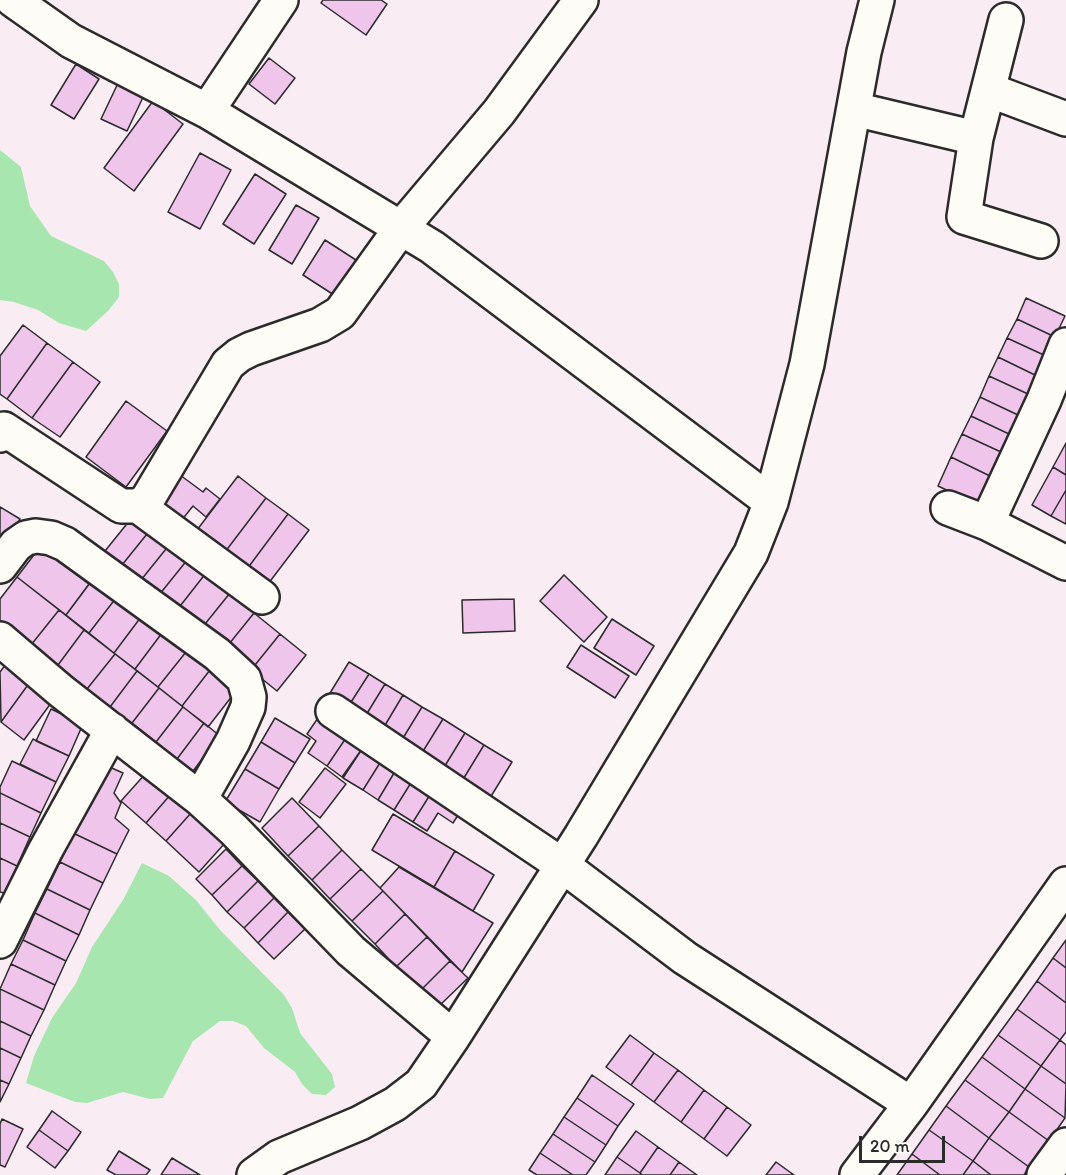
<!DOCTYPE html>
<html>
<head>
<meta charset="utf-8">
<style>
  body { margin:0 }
  #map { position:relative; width:1066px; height:1175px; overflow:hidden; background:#f9ecf3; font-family:Itim,sans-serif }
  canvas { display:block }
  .scale { position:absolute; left:859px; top:1136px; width:86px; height:27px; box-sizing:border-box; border:3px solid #2b2b2b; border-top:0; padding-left:8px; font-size:18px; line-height:21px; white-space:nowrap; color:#2b2b2b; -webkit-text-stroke:4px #fdfcf7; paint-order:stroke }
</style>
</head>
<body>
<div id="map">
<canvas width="1066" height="1175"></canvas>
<div class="scale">20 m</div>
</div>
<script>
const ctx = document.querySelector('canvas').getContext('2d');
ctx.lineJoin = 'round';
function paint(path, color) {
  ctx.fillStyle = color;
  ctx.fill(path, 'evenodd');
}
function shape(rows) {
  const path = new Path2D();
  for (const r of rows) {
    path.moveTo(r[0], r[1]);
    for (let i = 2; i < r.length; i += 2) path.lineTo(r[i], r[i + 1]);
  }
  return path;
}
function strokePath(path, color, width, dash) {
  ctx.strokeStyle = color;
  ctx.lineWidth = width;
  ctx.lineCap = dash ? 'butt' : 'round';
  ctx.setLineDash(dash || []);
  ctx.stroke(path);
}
const green = shape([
  [0,150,21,167,30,206,51,236,104,261,113,272,119,284,119,297,108,311,86,331,59,323,38,310,14,302,0,300],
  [142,863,169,876,196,900,220,930,284,995,292,1008,300,1033,332,1074,335,1087,326,1095,312,1094,302,1084,295,1072,264,1048,246,1026,233,1021,220,1021,193,1041,163,1098,150,1099,123,1092,87,1103,75,1102,26,1083,34,1056,52,1018,76,983,92,947,123,900]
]);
const building = shape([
  [323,0,381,0,387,4,366,35,321,3,323,0],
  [269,58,295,78,275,104,249,84,269,58],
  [76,64,99,79,74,119,51,105,76,64],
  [120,79,146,91,127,131,101,119,120,79],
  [153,101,183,124,134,191,104,168,153,101],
  [200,153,231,170,200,229,168,212,200,153],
  [255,174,286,194,254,244,223,224,255,174],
  [296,205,319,218,292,264,269,250,296,205],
  [325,240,356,260,334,295,303,275,325,240],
  [1026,298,1065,316,1055,337,1017,319,1026,298],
  [1017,319,1055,337,1046,356,1007,338,1017,319],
  [23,325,47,343,7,399,0,394,0,356,23,325],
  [1007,338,1046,356,1037,376,998,357,1007,338],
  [47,343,73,362,32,418,7,399,47,343],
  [998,357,1037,376,1028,394,989,376,998,357],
  [73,362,100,382,60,437,32,418,73,362],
  [989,376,1028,394,1018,415,980,397,989,376],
  [980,397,1018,415,1009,434,971,416,980,397],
  [126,401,167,431,126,487,86,457,126,401],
  [971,416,1009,434,1001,452,962,434,971,416],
  [962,434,1001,452,990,476,951,457,962,434],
  [1066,443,1066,475,1053,467,1066,443],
  [951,457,990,476,976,504,938,486,951,457],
  [1053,467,1066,475,1066,490,1051,516,1032,505,1053,467],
  [180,475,203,492,206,488,220,499,206,517,193,506,181,521,159,504,180,475],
  [238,476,266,498,225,552,197,530,238,476],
  [1066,490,1066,524,1051,516,1066,490],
  [266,498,288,514,247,569,225,552,266,498],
  [0,507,20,519,7,541,0,537,0,507],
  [288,514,309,530,268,584,247,569,288,514],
  [134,515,151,529,122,565,105,551,134,515],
  [151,529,170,544,141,580,122,565,151,529],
  [170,544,188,559,159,595,141,580,170,544],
  [40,547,89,584,66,615,17,577,40,547],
  [188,559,206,573,177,610,159,595,188,559],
  [206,573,230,593,201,629,177,610,206,573],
  [564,575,607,617,584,642,540,601,564,575],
  [17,577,59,610,31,645,0,621,0,599,17,577],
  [93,579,116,598,89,633,66,615,93,579],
  [230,593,254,613,225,649,201,629,230,593],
  [116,598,141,617,114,653,89,633,116,598],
  [514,599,515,631,463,633,462,600,514,599],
  [59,610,84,630,58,665,31,645,59,610],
  [254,613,280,634,251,670,225,649,254,613],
  [141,617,162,633,135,669,114,653,141,617],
  [612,619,654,646,636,675,594,648,612,619],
  [84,630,115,654,87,689,58,665,84,630],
  [162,633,186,652,158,687,135,669,162,633],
  [280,634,306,655,277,691,251,670,280,634],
  [581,645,629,676,615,698,567,667,581,645],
  [186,652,210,670,182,706,158,687,186,652],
  [115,654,137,671,110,707,87,689,115,654],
  [349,662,369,674,346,710,327,698,349,662],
  [6,664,30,682,1,722,0,672,6,664],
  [210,670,236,691,208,727,182,706,210,670],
  [137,671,159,688,132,723,110,707,137,671],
  [369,674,385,684,363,720,346,710,369,674],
  [30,682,54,699,24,740,1,722,30,682],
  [385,684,403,695,381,732,363,720,385,684],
  [159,688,183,707,156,742,132,723,159,688],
  [403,695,422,707,400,743,381,732,403,695],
  [183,707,204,723,177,759,156,742,183,707],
  [422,707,443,719,420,756,400,743,422,707],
  [51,709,83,724,69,756,36,741,51,709],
  [320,715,348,735,327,766,308,753,316,741,307,734,320,715],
  [275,718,310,739,295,763,261,742,275,718],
  [443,719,465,733,443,769,420,756,443,719],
  [204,723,220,736,193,771,177,759,204,723],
  [465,733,484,745,462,781,443,769,465,733],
  [348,735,364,746,342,777,327,766,348,735],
  [33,739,69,756,56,782,20,764,33,739],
  [261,742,295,763,279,789,245,769,261,742],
  [484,745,512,762,490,798,462,781,484,745],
  [364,746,383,758,363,790,343,778,364,746],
  [383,758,397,768,378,800,363,790,383,758],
  [12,761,56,782,41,813,0,793,0,787,12,761],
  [105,765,123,773,114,793,121,803,115,818,129,830,117,854,73,833,105,765],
  [325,768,346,784,320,818,299,802,325,768],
  [397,768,414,778,394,810,378,800,397,768],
  [245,769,279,789,260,822,225,802,245,769],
  [147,772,171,794,146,823,121,801,147,772],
  [414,778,433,790,413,822,394,810,414,778],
  [433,790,462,809,453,823,438,813,427,831,413,822,433,790],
  [0,793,41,813,30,837,0,823,0,793],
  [171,794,191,813,166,841,146,823,171,794],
  [292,798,319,826,288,856,262,828,292,798],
  [191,813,225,843,199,872,166,841,191,813],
  [393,814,455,851,434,887,372,850,393,814],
  [0,823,30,837,17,866,0,858,0,823],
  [319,826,342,850,312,880,288,856,319,826],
  [73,833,117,854,103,883,60,862,73,833],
  [226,849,242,866,212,895,196,879,226,849],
  [342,850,361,869,330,899,312,880,342,850],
  [455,851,494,875,473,911,434,887,455,851],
  [0,858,17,866,4,893,0,892,0,858],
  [60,862,103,883,90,910,47,889,60,862],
  [242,866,258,881,227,912,212,895,242,866],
  [399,867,493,923,462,972,380,888,399,867],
  [361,869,383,891,352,921,330,899,361,869],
  [258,881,274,898,244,928,227,912,258,881],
  [47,889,90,910,79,935,35,913,47,889],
  [383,891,405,914,375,944,352,921,383,891],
  [274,898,288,912,258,943,244,928,274,898],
  [288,912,305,929,274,959,258,943,288,912],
  [35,913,79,935,66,961,23,940,35,913],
  [405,914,427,937,396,967,375,944,405,914],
  [427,937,450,961,420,991,396,967,427,937],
  [23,940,66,961,55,985,11,964,23,940],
  [1066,940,1066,968,1053,958,1066,940],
  [1053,958,1066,968,1066,1003,1037,981,1053,958],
  [450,961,468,978,437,1008,420,991,450,961],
  [11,964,55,985,44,1010,0,989,11,964],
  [1037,981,1066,1003,1066,1032,1060,1040,1017,1009,1037,981],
  [0,989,44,1010,31,1036,0,1021,0,989],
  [1017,1009,1060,1040,1041,1066,998,1035,1017,1009],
  [0,1021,31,1036,21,1058,0,1048,0,1021],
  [630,1035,654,1053,631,1085,606,1067,630,1035],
  [998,1035,1041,1066,1025,1089,982,1057,998,1035],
  [1060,1040,1066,1045,1066,1084,1041,1066,1060,1040],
  [0,1048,21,1058,9,1084,0,1080,0,1048],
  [654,1053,678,1070,654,1102,631,1085,654,1053],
  [982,1057,1025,1089,1009,1112,965,1080,982,1057],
  [1041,1066,1066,1084,1065,1118,1025,1089,1041,1066],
  [678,1070,704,1090,681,1122,654,1102,678,1070],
  [592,1075,634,1104,618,1126,577,1098,592,1075],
  [0,1080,9,1084,0,1102,0,1080],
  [965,1080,1009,1112,989,1138,946,1106,965,1080],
  [1025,1089,1065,1118,1049,1141,1009,1112,1025,1089],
  [704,1090,727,1107,704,1139,681,1122,704,1090],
  [577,1098,618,1126,606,1145,564,1117,577,1098],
  [946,1106,989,1138,973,1161,929,1130,946,1106],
  [727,1107,751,1125,727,1156,704,1139,727,1107],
  [52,1111,81,1132,68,1151,39,1130,52,1111],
  [1009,1112,1049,1141,1029,1167,989,1138,1009,1112],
  [564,1117,606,1145,595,1162,553,1134,564,1117],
  [2,1119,23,1129,5,1167,0,1165,0,1124,2,1119],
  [39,1130,68,1151,55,1168,27,1147,39,1130],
  [929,1130,973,1161,963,1175,940,1175,912,1154,929,1130],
  [636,1131,658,1147,640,1173,617,1157,636,1131],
  [553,1134,595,1162,586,1175,573,1175,540,1153,553,1134],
  [989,1138,1029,1167,1024,1175,991,1175,973,1161,989,1138],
  [658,1147,679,1162,670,1175,642,1175,640,1173,658,1147],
  [119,1151,150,1170,146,1175,116,1175,107,1170,119,1151],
  [540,1153,573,1175,537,1175,529,1170,540,1153],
  [912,1154,940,1175,897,1175,912,1154],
  [617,1157,640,1173,642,1175,605,1175,617,1157],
  [172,1158,200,1175,161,1175,172,1158],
  [973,1161,991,1175,963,1175,973,1161],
  [679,1162,697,1175,670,1175,679,1162],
  [776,1162,794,1175,766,1175,776,1162]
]);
const minor = shape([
  [13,0,71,41,207,111,432,247,771,502],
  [1006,20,976,138,964,217,1041,241],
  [989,90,1066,119],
  [854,109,976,138],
  [207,111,281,0],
  [1066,345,1044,400,987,523,1066,563],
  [0,435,4,429,121,506,138,506,147,500,228,364,239,355,251,349,320,325,340,313,401,228,499,112,581,0],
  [138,506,262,597],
  [948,508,987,523],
  [0,566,16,545,26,538,36,536,51,538,65,544,217,654,244,679,249,697,248,707,233,741,200,799],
  [0,639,61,691,200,799,234,830,351,951,453,1037],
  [333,711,562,865,685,958,911,1104],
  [0,941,45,851,112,730],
  [254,1175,279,1157,360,1123,395,1104,421,1084,453,1037,581,836,751,553,771,502,807,364,864,52,877,0],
  [857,1175,911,1104,1066,884],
  [1044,1175,1066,1145]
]);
paint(green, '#a7e7af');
paint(building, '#efc5eb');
strokePath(building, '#2b2b2b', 1.5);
strokePath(minor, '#2b2b2b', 38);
strokePath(minor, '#fdfcf7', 33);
</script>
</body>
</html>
